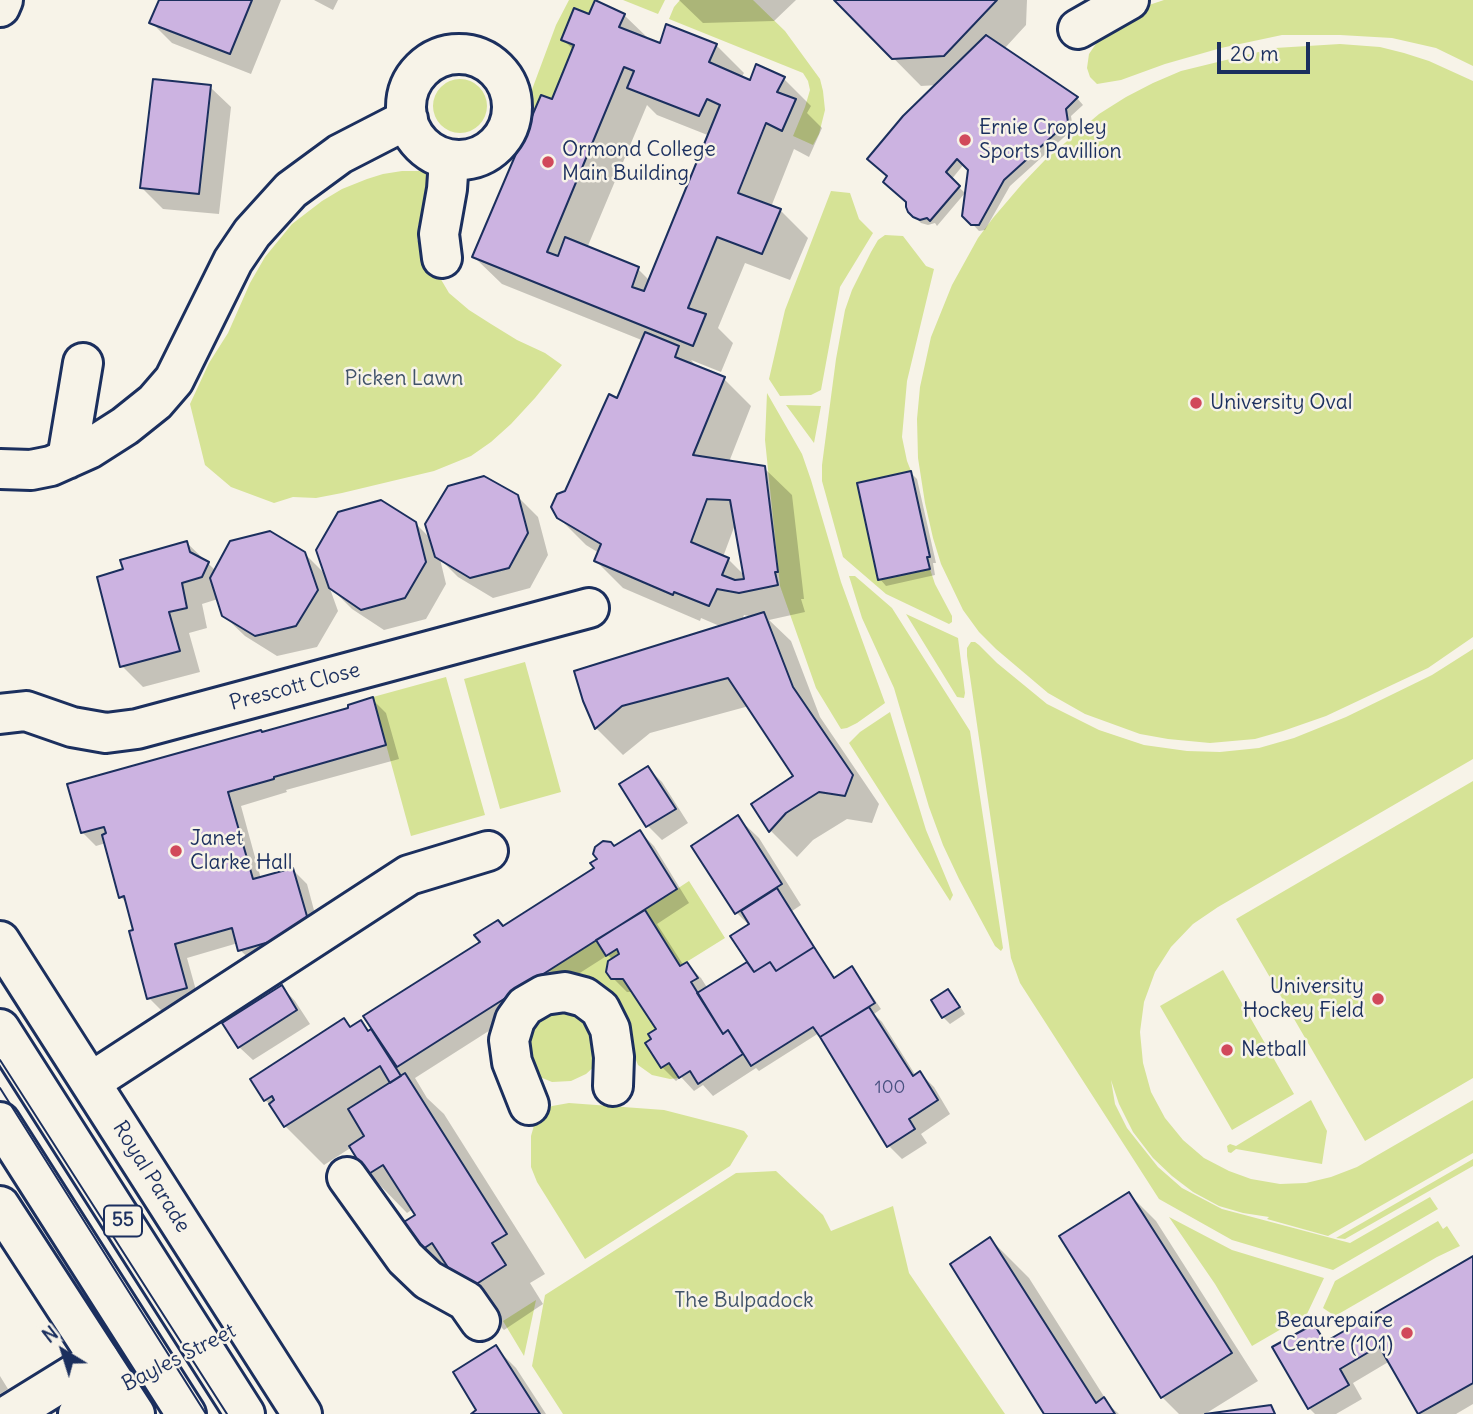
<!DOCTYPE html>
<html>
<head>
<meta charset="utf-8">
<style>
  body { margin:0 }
  #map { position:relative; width:1473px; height:1414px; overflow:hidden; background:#f7f3e8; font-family:Delius,sans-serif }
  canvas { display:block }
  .north { position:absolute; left:28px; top:1316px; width:70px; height:70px; -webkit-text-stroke:5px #f7f3e8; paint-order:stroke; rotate:322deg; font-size:19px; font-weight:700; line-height:28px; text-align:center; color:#1b2f5e }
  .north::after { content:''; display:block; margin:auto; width:24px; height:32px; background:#1b2f5e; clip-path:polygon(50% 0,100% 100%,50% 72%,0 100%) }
  .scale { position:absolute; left:1217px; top:42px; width:93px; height:32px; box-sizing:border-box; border:4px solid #1b2f5e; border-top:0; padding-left:9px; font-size:21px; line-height:24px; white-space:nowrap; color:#1b2f5e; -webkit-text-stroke:5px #f7f3e8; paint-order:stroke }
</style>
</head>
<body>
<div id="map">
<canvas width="1473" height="1414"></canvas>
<div class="north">N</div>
<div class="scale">20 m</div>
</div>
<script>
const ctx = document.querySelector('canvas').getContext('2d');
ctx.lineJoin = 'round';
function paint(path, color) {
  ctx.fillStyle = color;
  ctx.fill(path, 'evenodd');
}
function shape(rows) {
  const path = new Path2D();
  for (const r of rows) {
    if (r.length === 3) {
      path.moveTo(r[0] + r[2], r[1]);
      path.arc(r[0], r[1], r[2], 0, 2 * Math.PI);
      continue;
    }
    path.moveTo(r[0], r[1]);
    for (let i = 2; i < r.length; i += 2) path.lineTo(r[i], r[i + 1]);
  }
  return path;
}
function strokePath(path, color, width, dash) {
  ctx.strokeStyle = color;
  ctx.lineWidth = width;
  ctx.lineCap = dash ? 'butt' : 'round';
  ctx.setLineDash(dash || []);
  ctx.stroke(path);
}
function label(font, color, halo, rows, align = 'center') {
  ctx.font = font + ' Delius,sans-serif';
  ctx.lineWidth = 5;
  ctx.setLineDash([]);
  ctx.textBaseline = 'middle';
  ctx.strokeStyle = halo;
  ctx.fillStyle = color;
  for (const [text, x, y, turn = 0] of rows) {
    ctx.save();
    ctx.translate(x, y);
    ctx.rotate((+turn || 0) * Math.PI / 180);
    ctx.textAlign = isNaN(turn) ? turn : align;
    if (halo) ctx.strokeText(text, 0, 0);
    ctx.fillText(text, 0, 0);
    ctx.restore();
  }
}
const green = shape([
  [569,0,594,0,589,14,561,40,574,45,552,99,541,95,532,115,525,113,527,103,556,25],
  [623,0,665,0,658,14],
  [680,0,753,0,785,31,820,79,823,91,825,110,819,134,813,145,793,136,805,107,810,90,808,81,803,73,669,19,674,7],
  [1164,0,1473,0,1473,66,1436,48,1392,38,1340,35,1282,35,1221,48,1165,64,1121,80,1097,84,1090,77,1087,68,1089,54,1106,29,1137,9],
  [1340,44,1380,47,1404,53,1429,61,1473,81,1473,637,1428,668,1326,716,1283,731,1255,739,1210,743,1168,739,1140,734,1085,714,1048,693,996,649,979,632,963,610,941,564,933,538,925,503,918,458,917,419,920,387,931,337,952,285,978,238,993,218,1022,184,1045,160,1099,114,1126,97,1153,83,1181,71,1275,48],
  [460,106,27],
  [402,171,423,171,433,180,428,201,418,226,417,240,428,249,436,271,449,293,469,310,491,324,517,340,545,353,562,365,535,398,511,424,491,442,471,456,434,471,342,493,316,498,293,497,274,503,231,487,205,465,190,404,209,363,228,333,250,283,265,257,292,224,322,201,342,189,367,179,383,174],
  [831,191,850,193,859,219,873,233,840,287,821,390,811,395,780,396,769,379,785,310],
  [885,235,903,236,926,266,934,269,907,381,902,437,907,461,911,471,857,483,878,580,930,569,935,584,952,616,952,622,949,624,886,594,843,557,822,481,822,465,836,359,845,310,852,290,871,252,878,240],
  [767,393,802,454,811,480,841,582,885,703,857,723,847,728,841,729,816,688,780,586,765,440],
  [786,405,821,406,814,443],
  [849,576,855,576,892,608,970,731,1003,948,1001,951,995,946,959,879,943,845,929,807,894,688,862,618],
  [906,614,958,638,965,693,964,698,957,697],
  [971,642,975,642,979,645,997,663,1047,704,1099,730,1144,745,1187,751,1220,752,1259,748,1294,738,1346,717,1432,675,1473,649,1473,759,1218,907,1193,924,1171,947,1155,972,1144,1002,1140,1032,1143,1063,1151,1092,1165,1118,1183,1140,1204,1158,1229,1171,1251,1179,1280,1184,1306,1183,1331,1177,1357,1167,1473,1100,1473,1153,1328,1236,1267,1219,1269,1217,1243,1213,1219,1206,1193,1192,1172,1176,1153,1158,1133,1132,1119,1104,1111,1080,1115,1104,1127,1128,1158,1167,1182,1188,1222,1209,1350,1243,1430,1197,1438,1209,1333,1270,1232,1240,1159,1199,1020,983,1011,958,967,656,967,648],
  [525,662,561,792,500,809,464,679],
  [446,677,485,815,411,836,373,697],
  [890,712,926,830,953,895,950,901,849,743,860,732],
  [1473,781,1473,1078,1365,1141,1236,919],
  [689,881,725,938,680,966,645,910],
  [596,940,606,956,617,949,619,954,608,961,606,972,612,979,623,979,656,1029,649,1034,651,1039,645,1043,661,1068,669,1063,679,1078,670,1079,652,1075,638,1065,631,1048,562,974,548,971],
  [1223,970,1294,1094,1232,1130,1160,1006],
  [536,1008,593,1015,597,1064,586,1074,571,1081,552,1082,535,1075,521,1029],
  [1311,1100,1327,1131,1322,1164,1236,1149,1231,1153,1228,1152,1227,1146,1230,1144,1236,1146],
  [569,1103,664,1110,734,1128,744,1131,748,1136,730,1166,585,1259,537,1182,531,1167,531,1136,535,1122,541,1113,552,1106],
  [1473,1159,1473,1166,1345,1239,1336,1238],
  [776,1171,823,1215,831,1231,893,1206,909,1273,1005,1414,563,1414,532,1366,545,1295,736,1173],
  [1169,1217,1232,1250,1324,1278,1307,1314,1252,1346,1215,1284],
  [1438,1221,1443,1229,1447,1226,1460,1246,1437,1257,1335,1316,1323,1308,1335,1281],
  [536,1300,524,1356,503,1321]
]);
const shadow = shape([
  [161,0,281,0,251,74,172,43,151,22],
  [314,0,338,0,333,10],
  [679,0,796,0,774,21,703,23],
  [836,0,1027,0,1026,25,1004,49,1077,98,1083,105,1071,116,1073,129,1010,186,985,230,979,231,964,215,970,170,964,164,951,180,965,193,937,226,935,223,928,225,921,223,909,211,938,85,921,86],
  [624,15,650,40,662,45,716,45,744,73,741,78,751,82,784,79,811,106,807,113,822,128,809,157,794,149,771,207,780,210,808,238,790,280,745,263,718,328,733,343,721,372,691,360,699,369,724,379,751,406,729,462,764,468,792,495,804,599,801,599,805,612,769,620,791,641,820,717,879,804,872,823,847,819,813,840,797,857,770,830,796,776,749,706,650,733,623,755,596,728,585,700,722,627,701,618,700,621,623,588,596,561,599,553,586,545,558,517,566,493,618,400,644,341,502,284,474,257,553,101,574,50,563,40,590,17],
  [647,105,657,115,710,136,650,281,638,269,587,248],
  [736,522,745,576,728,559,723,557],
  [744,615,753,617,742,620],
  [210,87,231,107,219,214,163,209,142,188],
  [911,473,917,479,936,563,933,563,935,575,886,586,880,579],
  [517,496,538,517,548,555,530,588,493,598,458,577,440,559,446,584,426,619,384,630,352,609,329,586,338,611,317,647,277,656,245,636,223,615,218,599,202,604,207,628,189,633,200,672,143,687,122,666,125,570,187,543,216,571,304,553,327,576,415,523,432,540],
  [372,699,386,713,399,759,286,790,287,792,241,806,261,879,293,870,307,884,323,944,254,963,240,950,238,943,187,958,199,1001,163,1012,149,998,135,931,127,904,121,897,106,843,96,846,82,832,262,734,351,709],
  [648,768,662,782,688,823,662,840,648,826,622,785],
  [738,818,759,838,801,905,792,911,835,979,852,968,858,975,881,1009,874,1014,882,1022,916,1076,920,1073,934,1087,950,1114,921,1134,927,1143,902,1159,888,1145,819,1033,759,1071,756,1068,713,1096,703,1085,694,1091,681,1077,676,1081,662,1067,653,1039,658,1030,634,992,627,992,613,978,613,960,608,955,415,1078,427,1098,444,1114,545,1274,530,1283,543,1304,504,1330,465,1291,418,1252,417,1216,413,1209,407,1213,369,1174,352,1147,324,1165,285,1126,275,1109,265,1100,344,1021,352,1028,360,1023,377,1038,504,928,597,868,615,848,640,832,654,846,689,903,657,924,684,966,687,964,701,978,708,989,750,962,749,925,737,913],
  [282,987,295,1001,310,1024,253,1060,239,1047],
  [948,991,954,997,965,1014,950,1024,943,1017,933,1001],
  [1129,1194,1156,1221,1258,1381,1205,1414,1179,1414,1162,1397],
  [990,1239,1029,1278,1110,1406,1119,1414,1046,1414],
  [1473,1258,1473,1404,1456,1414,1421,1414,1390,1361,1353,1383,1362,1399,1336,1414,1315,1414,1309,1408,1314,1326,1329,1342],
  [495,1347,516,1368,546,1414,474,1414,479,1411],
  [0,1376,8,1389,0,1394]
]);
const building = shape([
  [159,0,252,0,230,54,149,23,159,0],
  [595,0,625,14,619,27,660,43,666,24,717,44,709,62,750,80,756,64,785,77,777,92,796,99,782,131,766,123,738,193,781,209,762,254,717,237,688,308,706,314,693,346,472,257,541,95,552,99,574,45,561,40,574,8,589,14,595,0],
  [624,67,634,71,627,88,699,116,707,99,720,105,644,291,632,287,639,267,565,237,558,256,547,252,624,67],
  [834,0,997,0,944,56,892,59,834,0],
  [986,35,1078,97,1066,109,1068,122,1004,180,979,225,971,225,962,216,968,170,957,159,946,172,960,186,930,221,927,218,920,220,913,217,908,212,906,207,906,202,883,182,887,176,867,159,903,116,986,35],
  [153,79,211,85,199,194,140,188,153,79],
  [645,332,679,346,675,357,725,377,693,455,765,466,778,572,775,572,778,585,739,593,717,589,709,606,674,592,673,595,594,561,601,544,557,518,551,507,557,494,565,491,609,394,617,398,645,332],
  [707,499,730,500,744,579,735,580,722,575,729,558,691,542,707,499],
  [911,471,930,557,927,557,930,569,878,580,857,483,911,471],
  [484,476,518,495,528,533,509,568,470,578,435,557,425,524,448,486,484,476],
  [381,500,416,522,426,562,405,598,361,610,329,588,316,550,338,512,381,500],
  [270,531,305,552,318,590,296,626,255,636,222,616,210,578,230,541,270,531],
  [187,541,190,552,209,562,202,577,182,583,187,608,169,612,180,651,120,667,97,577,123,569,120,560,187,541],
  [764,612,793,687,853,775,845,796,819,792,786,813,769,832,751,804,793,776,728,678,622,706,595,729,583,701,574,671,764,612],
  [373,697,386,745,274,777,274,779,228,792,253,879,293,868,311,930,238,951,232,928,175,944,187,988,147,999,129,931,133,930,124,896,119,898,102,835,106,833,104,827,81,833,67,784,261,730,262,732,348,708,348,705,373,697],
  [648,766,676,809,646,827,619,784,648,766],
  [738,815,782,884,735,914,691,846,738,815],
  [640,830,677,889,397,1067,363,1016,480,942,474,935,498,920,503,926,594,868,590,863,597,859,593,854,595,847,603,841,611,842,614,846,640,830],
  [777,888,814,947,776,971,770,962,754,972,730,936,749,924,741,911,777,888],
  [645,910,680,966,687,962,698,978,691,982,723,1034,728,1030,743,1054,698,1084,690,1071,679,1078,669,1063,661,1068,645,1043,651,1039,648,1034,656,1029,623,979,611,979,606,972,608,961,619,954,617,949,606,956,596,940,645,910],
  [814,947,834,978,852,966,875,1003,820,1037,813,1027,751,1066,728,1030,723,1034,697,993,747,962,754,972,770,962,776,971,814,947],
  [282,985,297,1010,238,1048,222,1023,282,985],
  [948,989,960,1007,942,1018,931,1000,948,989],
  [869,1007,913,1076,920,1071,938,1100,909,1119,915,1129,887,1147,820,1037,869,1007],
  [344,1018,350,1027,361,1020,368,1031,371,1029,401,1076,390,1083,380,1066,284,1127,269,1104,274,1100,272,1096,264,1101,250,1079,344,1018],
  [405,1073,507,1234,492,1243,506,1265,464,1292,432,1243,417,1253,399,1225,415,1215,383,1165,367,1175,349,1146,364,1136,348,1109,405,1073],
  [1129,1192,1232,1353,1161,1398,1059,1236,1129,1192],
  [990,1237,1096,1403,1104,1397,1115,1414,1044,1414,950,1264,990,1237],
  [1473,1256,1473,1383,1418,1414,1379,1346,1340,1369,1349,1385,1308,1409,1272,1347,1314,1324,1325,1342,1473,1256],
  [496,1345,540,1414,471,1414,476,1410,453,1372,496,1345],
  [1271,1405,1275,1414,1205,1414,1271,1405]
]);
const minor = shape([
  [1078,29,1129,0],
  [459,107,53],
  [442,258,439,234,447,189,449,160],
  [67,459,83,363],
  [0,469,31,470,51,466,89,449,125,426,155,402,174,380,233,261,252,233,291,190,340,154,408,119],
  [0,714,26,711,72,727,106,733,137,729,589,608],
  [91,1082,409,875,488,851],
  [529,1105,512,1062,509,1040,515,1020,525,1006,544,995,565,992,584,997,600,1009,610,1029,614,1057,613,1086],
  [347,1177,405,1258,428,1280,466,1301,480,1321],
  [10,1414,99,1359],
  [78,1414,118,1388]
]);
const major = shape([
  [0,7,3,0],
  [0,941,302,1414],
  [0,1029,245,1414],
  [0,1122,186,1414],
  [0,1206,135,1414]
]);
const tram = shape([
  [0,1060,227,1414],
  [0,1088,206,1414]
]);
const markers = [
  [965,140,7,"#d1495b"],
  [548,162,7,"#d1495b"],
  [1196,403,7,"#d1495b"],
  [176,851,7,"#d1495b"],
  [1378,999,7,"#d1495b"],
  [1227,1050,7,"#d1495b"],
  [1407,1333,7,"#d1495b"]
];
const numberNames = [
  ["100",890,1088]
];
const shields = [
  [123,1221,38]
];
const shieldNames = [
  ["55",123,1221]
];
const poiNames = [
  ["Ernie Cropley",979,128],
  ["Sports Pavillion",979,152],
  ["Ormond College",562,150],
  ["Main Building",562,174],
  ["University Oval",1210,403],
  ["Janet",190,839],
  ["Clarke Hall",190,863],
  ["University",1364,987,"right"],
  ["Hockey Field",1364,1011,"right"],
  ["Netball",1241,1050],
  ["Beaurepaire",1393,1321,"right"],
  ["Centre (101)",1393,1345,"right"]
];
const parkNames = [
  ["Picken Lawn",404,379],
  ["The Bulpadock",744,1301]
];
const streetNames = [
  ["Prescott Close",295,687,-15],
  ["Royal Parade",151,1177,58],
  ["Bayles Street",179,1358,-27]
];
paint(green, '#d6e396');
paint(shadow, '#0003');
paint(building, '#ccb3e1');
strokePath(building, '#1b2f5e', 2);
strokePath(minor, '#1b2f5e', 44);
strokePath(major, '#1b2f5e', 44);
strokePath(minor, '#f7f3e8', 38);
strokePath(major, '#f7f3e8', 38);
strokePath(tram, '#1b2f5e', 2);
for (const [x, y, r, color] of markers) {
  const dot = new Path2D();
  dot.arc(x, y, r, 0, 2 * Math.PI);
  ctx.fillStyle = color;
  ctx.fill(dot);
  strokePath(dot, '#f7f3e8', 2.5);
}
label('18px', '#47507f', null, numberNames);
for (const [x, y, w] of shields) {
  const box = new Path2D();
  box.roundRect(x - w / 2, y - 15.5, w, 31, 5);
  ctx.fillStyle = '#f7f3e8';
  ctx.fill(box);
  strokePath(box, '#1b2f5e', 2);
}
label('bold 19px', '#1b2f5e', null, shieldNames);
label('21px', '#1b2f5e', '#f7f3e8', poiNames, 'left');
label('21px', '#405369', '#f7f3e8', parkNames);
label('21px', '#1b2f5e', '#f7f3e8', streetNames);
</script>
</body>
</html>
